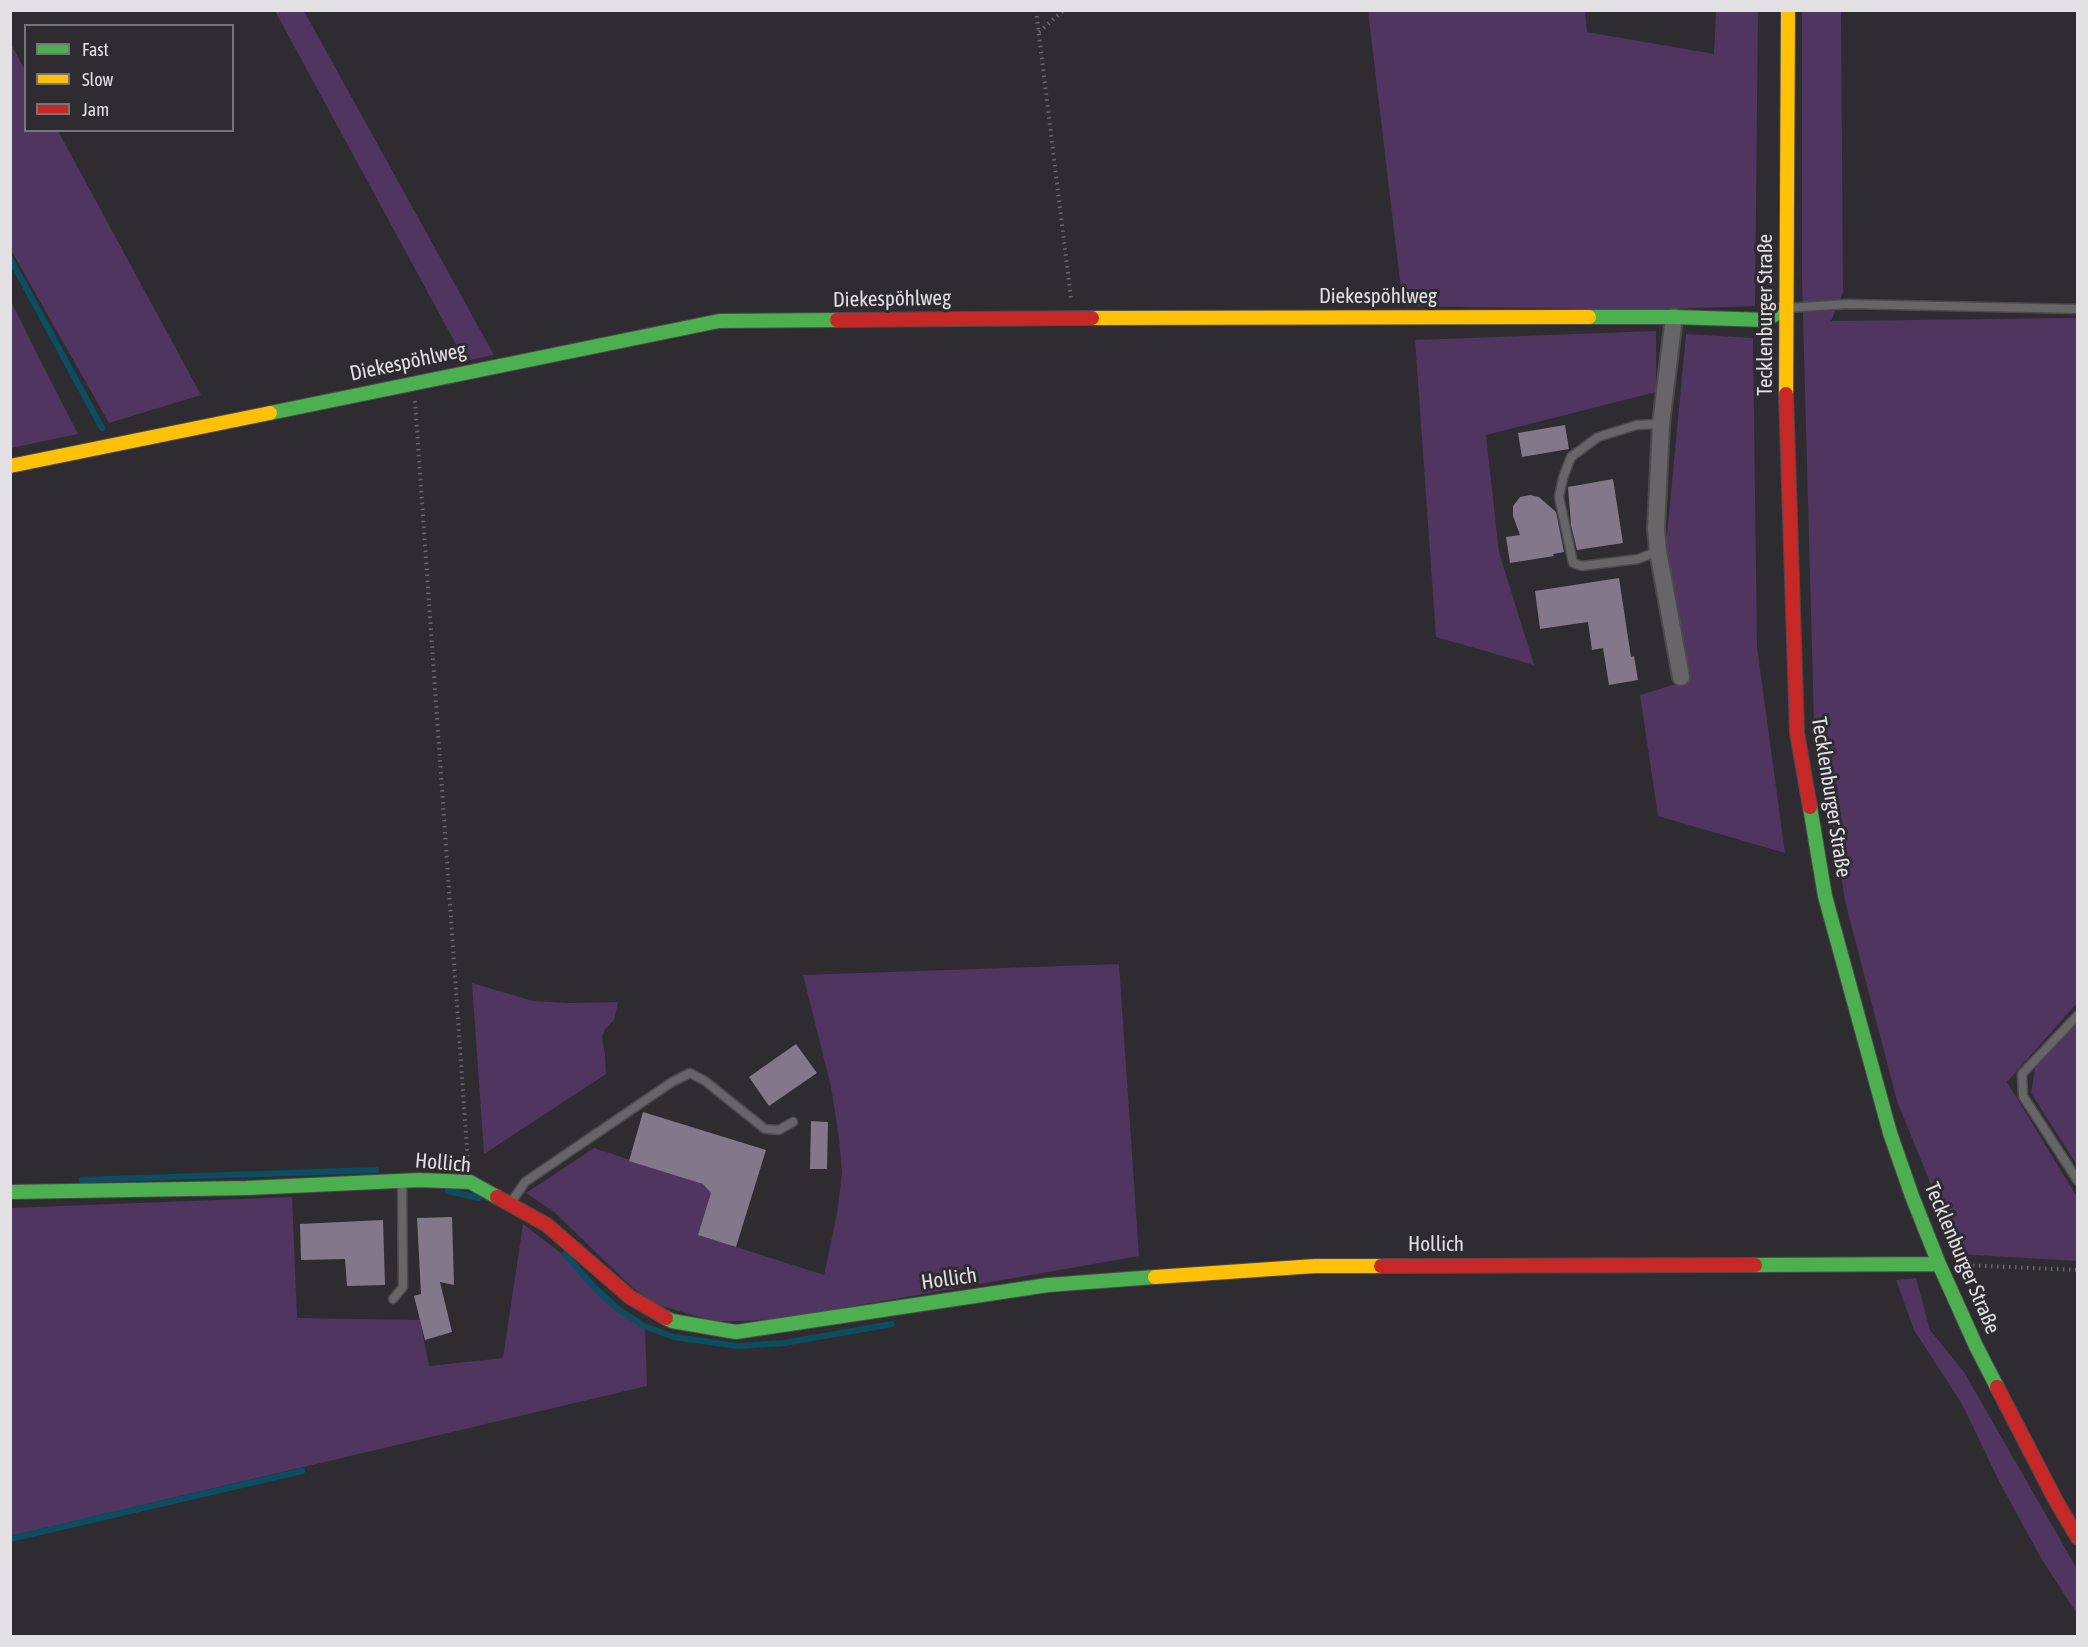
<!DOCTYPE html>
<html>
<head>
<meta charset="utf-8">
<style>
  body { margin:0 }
  #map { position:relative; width:2088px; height:1647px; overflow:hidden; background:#2e2c30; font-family:"Asap Condensed",sans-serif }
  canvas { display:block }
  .frame { position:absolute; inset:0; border:12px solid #e3e0e4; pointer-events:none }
  .legend { position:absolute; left:24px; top:24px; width:210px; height:108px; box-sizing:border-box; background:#2e2b31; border:2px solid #767379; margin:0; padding:8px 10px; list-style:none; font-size:18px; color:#e3e0e4 }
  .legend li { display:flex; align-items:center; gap:12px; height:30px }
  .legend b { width:30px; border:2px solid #767379 }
</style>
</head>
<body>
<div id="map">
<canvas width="2088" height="1647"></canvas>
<div class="frame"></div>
<ul class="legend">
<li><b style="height:8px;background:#4caf50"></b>Fast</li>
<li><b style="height:8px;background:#ffc107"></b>Slow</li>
<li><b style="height:8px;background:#c62828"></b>Jam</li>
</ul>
</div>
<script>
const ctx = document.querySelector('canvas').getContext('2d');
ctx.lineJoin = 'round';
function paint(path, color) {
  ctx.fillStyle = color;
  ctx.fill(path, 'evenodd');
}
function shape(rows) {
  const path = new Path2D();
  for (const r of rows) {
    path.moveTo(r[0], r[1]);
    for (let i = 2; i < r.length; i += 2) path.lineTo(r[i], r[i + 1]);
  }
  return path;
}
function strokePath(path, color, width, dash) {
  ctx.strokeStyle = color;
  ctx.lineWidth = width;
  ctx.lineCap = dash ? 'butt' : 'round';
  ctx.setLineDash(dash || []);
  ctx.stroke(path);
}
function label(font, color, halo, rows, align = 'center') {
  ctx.font = font + ' "Asap Condensed",sans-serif';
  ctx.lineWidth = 6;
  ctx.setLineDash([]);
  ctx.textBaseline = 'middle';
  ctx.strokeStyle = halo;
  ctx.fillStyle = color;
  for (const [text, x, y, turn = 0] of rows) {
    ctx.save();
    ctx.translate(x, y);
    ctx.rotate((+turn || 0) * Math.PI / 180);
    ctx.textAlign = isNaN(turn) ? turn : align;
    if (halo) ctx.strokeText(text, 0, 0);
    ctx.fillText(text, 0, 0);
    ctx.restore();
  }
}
const green = shape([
  [275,11,304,11,494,355,465,361],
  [1368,11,1585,11,1587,32,1714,54,1716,11,1758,11,1755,306,1636,310,1403,306],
  [1802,11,1841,11,1843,292,1831,321,2077,318,2077,1003,2007,1082,2077,1197,2078,1259,2075,1261,1959,1254,1897,1101,1846,905,1814,725,1802,279],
  [10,42,25,70,26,130,58,131,201,395,109,423,11,250],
  [11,301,38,356,78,434,11,448],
  [1656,331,1656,392,1486,435,1499,552,1534,665,1436,637,1415,340],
  [1686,334,1753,338,1757,647,1785,853,1658,816,1640,695,1689,680,1666,546],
  [1119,964,1139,1256,786,1318,745,1321,713,1321,655,1304,633,1288,554,1212,526,1193,594,1148,713,1187,699,1235,824,1275,837,1214,842,1173,839,1138,831,1087,803,975],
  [472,983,533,1001,568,1003,618,1002,614,1020,605,1029,602,1037,605,1054,606,1074,484,1154],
  [2077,1023,2077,1165,2031,1093,2035,1068],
  [292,1197,297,1318,420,1320,429,1366,503,1358,523,1224,562,1254,593,1290,616,1311,645,1329,647,1386,11,1536,10,1208],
  [1916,1278,1930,1330,1964,1372,2077,1569,2077,1614,2041,1558,2000,1483,1962,1404,1914,1330,1896,1280]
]);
const stream = shape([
  [10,258,102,428],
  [82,1180,376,1170],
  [448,1191,479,1198],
  [565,1254,595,1288,618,1309,644,1326,674,1337,738,1346,784,1343,892,1324],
  [10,1539,302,1471]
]);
const building = shape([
  [1565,425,1569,449,1522,457,1518,433],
  [1613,479,1623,543,1577,550,1571,525,1568,487],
  [1530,495,1539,497,1556,512,1564,552,1553,554,1554,556,1510,563,1506,537,1520,535,1513,516,1513,506,1520,497],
  [1619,578,1631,657,1634,656,1638,680,1609,685,1603,648,1592,650,1588,622,1540,629,1535,591],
  [796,1044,817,1073,769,1106,749,1077],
  [643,1112,766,1150,736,1247,698,1235,711,1193,703,1184,629,1161],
  [811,1121,828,1122,827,1169,810,1169],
  [452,1217,454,1285,440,1282,452,1332,425,1340,414,1296,421,1294,417,1218],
  [383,1220,385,1285,347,1286,345,1259,301,1260,300,1224]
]);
const path = shape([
  [1036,10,1071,299],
  [1039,32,1064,10],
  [415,401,468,1163],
  [1961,1265,2078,1270]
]);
const lane = shape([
  [1787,308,1848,304,2078,309],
  [1658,551,1638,559,1582,566,1573,563,1559,497,1563,478,1571,457,1598,437,1637,425,1661,424],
  [2078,1015,2022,1074,2023,1096,2078,1181],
  [510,1204,525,1182,672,1082,690,1073,705,1081,765,1129,779,1130,793,1122],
  [393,1299,403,1287,402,1181]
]);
const street = shape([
  [1674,317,1661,424,1656,529,1658,551,1681,677]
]);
const fast = shape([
  [1589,317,1674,317,1766,320,1785,308],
  [270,413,719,321,837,320],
  [1810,807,1825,896,1890,1133,1912,1196,1939,1264,1976,1346,1997,1387],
  [10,1192,247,1188,419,1180,470,1182,497,1197],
  [1755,1265,1939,1264],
  [666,1318,672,1321,736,1332,1048,1285,1155,1277]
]);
const slow = shape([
  [1092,318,1589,317],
  [1786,394,1788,10],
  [10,466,270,413],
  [1155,1277,1315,1266,1381,1266]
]);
const jam = shape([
  [837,320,1092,318],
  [1786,394,1797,733,1810,807],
  [497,1197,547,1225,630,1297,666,1318],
  [1381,1266,1755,1265],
  [1997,1387,2056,1501,2078,1538]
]);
const streetNames = [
  ["Diekespöhlweg",1378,296],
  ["Diekespöhlweg",892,299,-1],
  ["Tecklenburger Straße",1765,315,-90],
  ["Diekespöhlweg",408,362,-12],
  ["Tecklenburger Straße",1831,797,81],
  ["Hollich",443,1163,5],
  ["Hollich",1436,1244],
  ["Tecklenburger Straße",1962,1258,67],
  ["Hollich",949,1279,-8]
];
paint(green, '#4f3560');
strokePath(stream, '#0b4e61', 6);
paint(building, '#82788a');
strokePath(lane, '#4c494d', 11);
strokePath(street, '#4c494d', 20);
strokePath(fast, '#4c494d', 16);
strokePath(slow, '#4c494d', 16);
strokePath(jam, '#4c494d', 16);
strokePath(path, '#69686a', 4, [1.5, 4.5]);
strokePath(lane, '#676568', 8);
strokePath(street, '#676568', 16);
strokePath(fast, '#4caf50', 14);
strokePath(slow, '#ffc107', 14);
strokePath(jam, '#c62828', 14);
label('21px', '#e3e0e4', '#2e2b31', streetNames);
</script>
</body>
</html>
